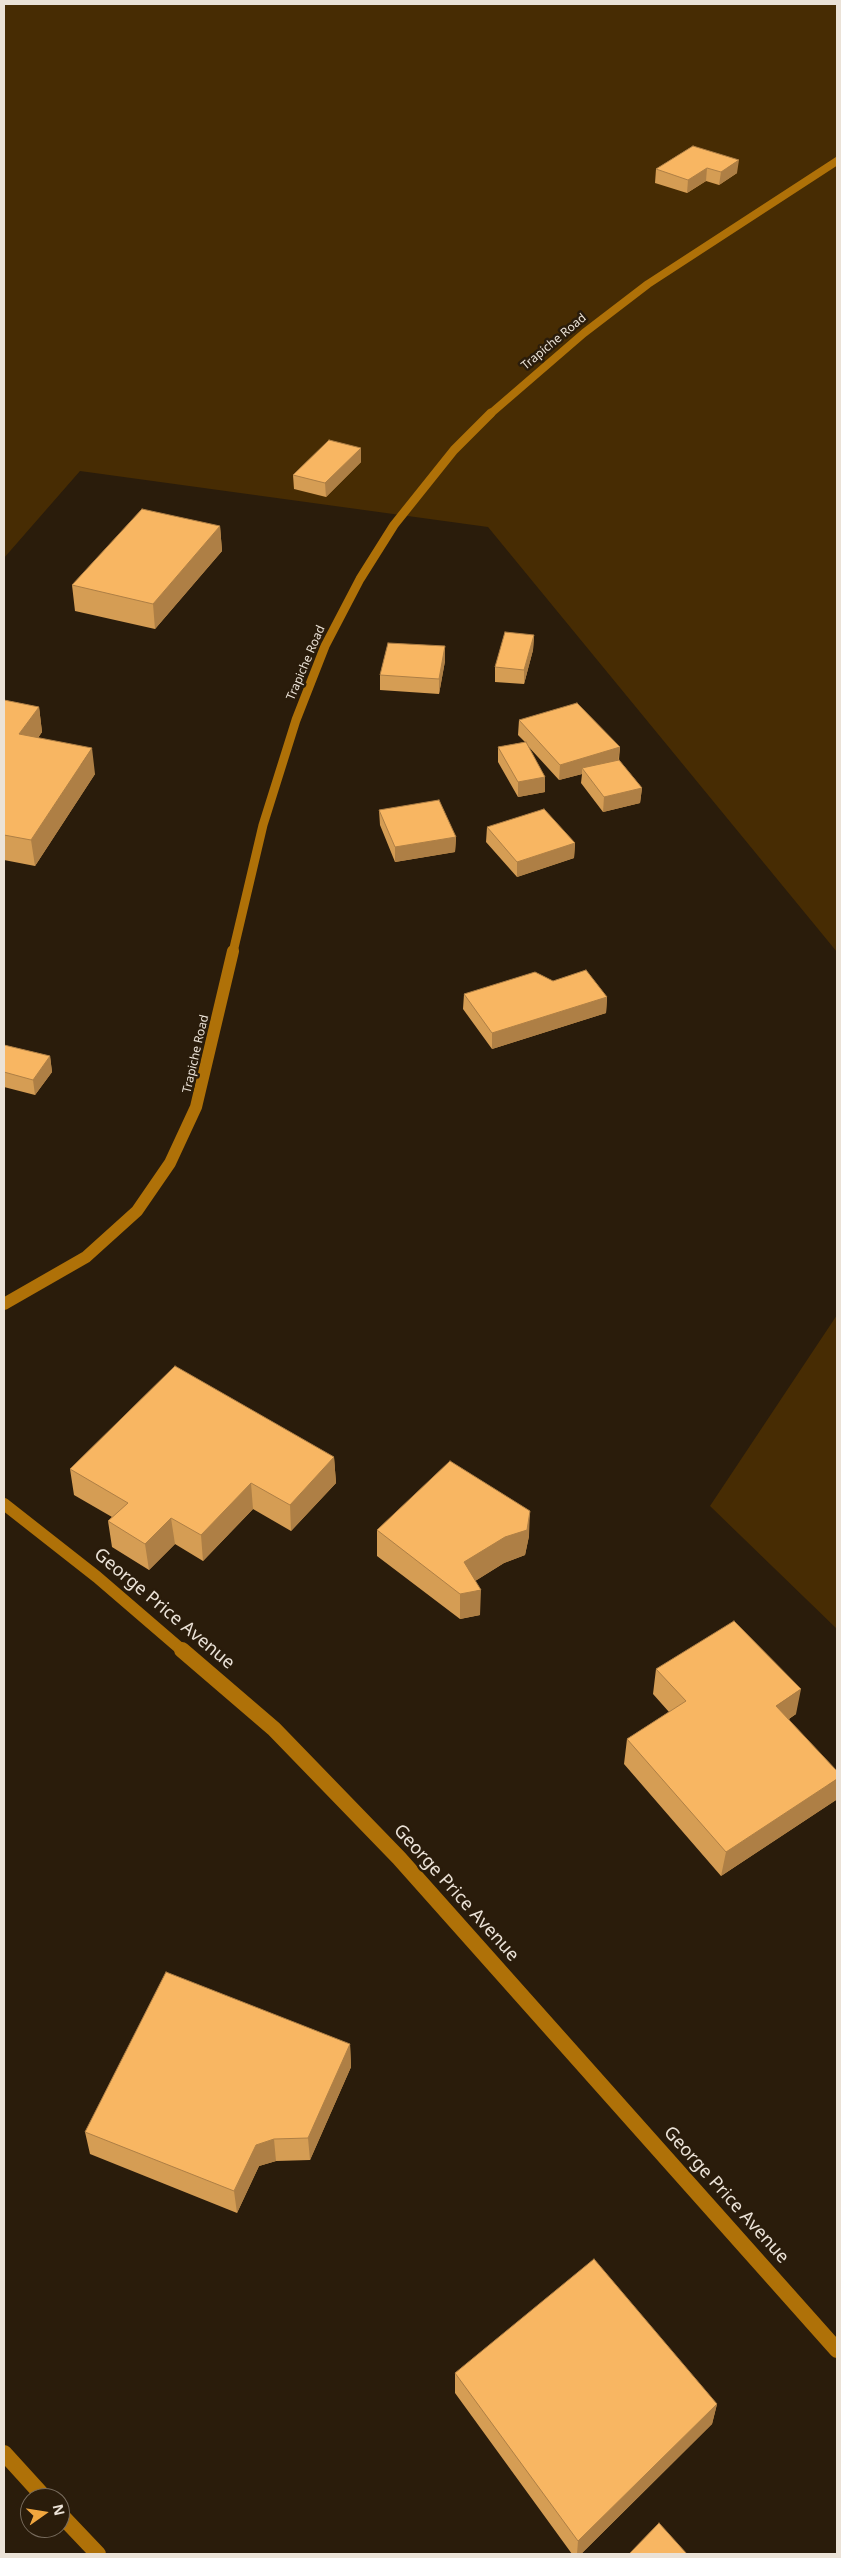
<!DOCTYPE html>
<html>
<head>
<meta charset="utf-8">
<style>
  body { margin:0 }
  #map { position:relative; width:841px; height:2558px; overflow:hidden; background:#2a1c0b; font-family:"Noto Sans",sans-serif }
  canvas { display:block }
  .frame { position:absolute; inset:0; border:5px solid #ebe2d7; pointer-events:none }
  .north { position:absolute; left:20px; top:2488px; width:50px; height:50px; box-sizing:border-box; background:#2a1c0b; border:1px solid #776b5d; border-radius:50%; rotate:77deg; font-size:14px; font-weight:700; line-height:20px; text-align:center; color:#ebe2d7 }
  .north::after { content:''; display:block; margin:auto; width:18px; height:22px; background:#f0a63f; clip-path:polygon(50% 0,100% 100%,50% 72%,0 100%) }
</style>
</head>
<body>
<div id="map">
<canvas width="841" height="2558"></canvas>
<div class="frame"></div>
<div class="north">N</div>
</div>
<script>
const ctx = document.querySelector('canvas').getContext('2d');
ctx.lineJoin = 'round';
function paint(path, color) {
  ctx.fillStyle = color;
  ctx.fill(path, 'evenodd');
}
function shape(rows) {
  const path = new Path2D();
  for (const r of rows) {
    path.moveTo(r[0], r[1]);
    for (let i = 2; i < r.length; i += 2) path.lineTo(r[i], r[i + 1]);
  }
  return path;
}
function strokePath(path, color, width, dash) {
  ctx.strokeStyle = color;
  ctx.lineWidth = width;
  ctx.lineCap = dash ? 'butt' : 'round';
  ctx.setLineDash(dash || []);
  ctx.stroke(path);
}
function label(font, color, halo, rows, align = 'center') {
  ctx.font = font + ' "Noto Sans",sans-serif';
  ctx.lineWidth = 5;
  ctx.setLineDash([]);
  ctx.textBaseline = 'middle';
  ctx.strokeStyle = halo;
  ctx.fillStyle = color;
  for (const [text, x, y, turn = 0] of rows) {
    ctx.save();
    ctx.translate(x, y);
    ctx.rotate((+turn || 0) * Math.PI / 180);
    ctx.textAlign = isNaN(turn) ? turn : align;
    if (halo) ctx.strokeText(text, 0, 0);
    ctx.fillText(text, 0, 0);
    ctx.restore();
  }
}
const green = shape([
  [4,4,837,4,837,952,488,527,80,471,4,558],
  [837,1315,837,1629,710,1506]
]);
const secondaryFar3 = shape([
  [489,415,584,333,648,284,837,161]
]);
const secondaryFar2 = shape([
  [233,952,263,825,296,720,325,646,360,579,394,525,454,450,491,413]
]);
const secondaryFar1 = shape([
  [4,1304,86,1257,137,1211,170,1163,196,1107,233,951],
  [4,1504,97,1577,183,1651]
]);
const secondary = shape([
  [182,1650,274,1729,399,1858,837,2350],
  [4,2453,45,2498],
  [60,2514,98,2554]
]);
const wall = shape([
  [693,146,737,173,719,185,706,181,687,193,655,183,656,169],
  [361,448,361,462,326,497,294,489,293,475],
  [220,526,222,551,155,629,75,611,72,585],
  [534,635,533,650,524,684,495,682,495,667],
  [445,646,445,661,439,694,380,690,380,675],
  [4,700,39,707,42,732,38,738,95,774,35,866,4,860],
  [519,720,620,747,619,760,642,788,640,803,603,812,581,783,582,774,559,780,527,745,545,777,545,792,518,797,498,762,498,747,525,742,518,735],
  [379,810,456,837,455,852,395,862,380,825],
  [487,827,575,843,574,858,517,877,486,842],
  [553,981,607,997,606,1013,492,1049,463,1009,464,994],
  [4,1045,50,1056,52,1072,35,1095,4,1087],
  [334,1457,336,1483,291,1531,253,1509,203,1561,175,1544,149,1570,112,1547,108,1521,112,1517,74,1495,70,1469],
  [377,1530,529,1536,525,1555,504,1563,475,1581,480,1615,460,1619,377,1556],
  [656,1669,796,1714,789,1719,836,1800,721,1876,624,1764,627,1739,669,1712,653,1694],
  [350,2044,351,2067,310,2160,276,2161,259,2166,237,2213,90,2154,85,2132],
  [455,2373,717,2404,712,2424,581,2554,572,2554,455,2393]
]);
const shadedWall = shape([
  [739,160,737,173,719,185,721,172],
  [707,168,706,181,687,193,688,180],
  [361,448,361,462,326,497,325,483],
  [220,526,222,551,155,629,153,604],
  [534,635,533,650,524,684,524,670],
  [445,646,445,661,439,694,439,679],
  [39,707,42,732,22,760,19,734],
  [620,747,618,762,582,768,582,774,559,780,560,765],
  [92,748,95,774,35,866,31,840],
  [545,777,545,792,518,797,518,782],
  [642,788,640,803,603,812,604,797],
  [456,837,455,852,395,862,395,847],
  [575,843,574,858,517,877,517,862],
  [607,997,606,1013,492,1049,492,1033],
  [50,1056,52,1072,35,1095,33,1080],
  [334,1457,336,1483,291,1531,290,1505],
  [251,1483,253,1509,203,1561,201,1535],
  [530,1511,529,1536,525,1555,504,1563,464,1588,464,1562],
  [171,1518,175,1544,149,1570,145,1544],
  [481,1590,480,1615,460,1619,460,1594],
  [801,1689,796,1714,771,1730,776,1706],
  [837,1779,837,1794,836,1800,721,1876,726,1852],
  [350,2044,351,2067,310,2160,308,2138],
  [274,2139,276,2161,259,2166,237,2213,234,2191,256,2145],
  [717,2404,712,2424,581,2554,577,2554,578,2541]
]);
const building = shape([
  [693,146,739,160,721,172,707,168,688,180,656,169,693,146],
  [329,440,361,448,325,483,293,475,329,440],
  [142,509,220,526,153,604,72,585,142,509],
  [505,632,534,635,524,670,495,667,505,632],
  [388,643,445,646,439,679,380,675,388,643],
  [4,700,39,707,19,734,92,748,31,840,4,835,4,700],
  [577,703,620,747,560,765,519,720,577,703],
  [526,742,545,777,518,782,498,747,526,742],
  [619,760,642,788,604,797,582,768,619,760],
  [439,800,456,837,395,847,379,810,439,800],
  [544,809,575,843,517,862,487,827,544,809],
  [586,970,607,997,492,1033,464,994,535,972,553,981,586,970],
  [4,1045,50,1056,33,1080,4,1072,4,1045],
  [175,1366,334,1457,290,1505,251,1483,201,1535,171,1518,145,1544,108,1521,128,1503,70,1469,175,1366],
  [450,1461,530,1511,527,1530,505,1537,464,1562,481,1590,460,1594,377,1530,450,1461],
  [734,1621,801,1689,776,1706,837,1771,837,1779,726,1852,627,1739,686,1701,656,1669,734,1621],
  [166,1972,350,2044,308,2138,274,2139,256,2145,234,2191,85,2132,166,1972],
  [594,2259,717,2404,578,2541,455,2373,594,2259],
  [659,2523,687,2554,629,2554,659,2523]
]);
const farStreetnames = [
  ["Trapiche Road",554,342,-40],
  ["Trapiche Road",306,663,-67],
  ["Trapiche Road",196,1054,-77]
];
const nearStreetnames = [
  ["George Price Avenue",164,1609,40],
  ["George Price Avenue",456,1893,48],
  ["George Price Avenue",726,2195,48]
];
paint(green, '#472c03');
strokePath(secondaryFar3, '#af7108', 8);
strokePath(secondaryFar2, '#af7108', 9);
strokePath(secondaryFar1, '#af7108', 12);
strokePath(secondary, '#af7108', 16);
paint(wall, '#d59d54');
paint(shadedWall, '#ae7f45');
paint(building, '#f8b662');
strokePath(building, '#ae7f45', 1);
label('12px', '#ebe2d7', '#2a1c0b', farStreetnames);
label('18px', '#ebe2d7', '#2a1c0b', nearStreetnames);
</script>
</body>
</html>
